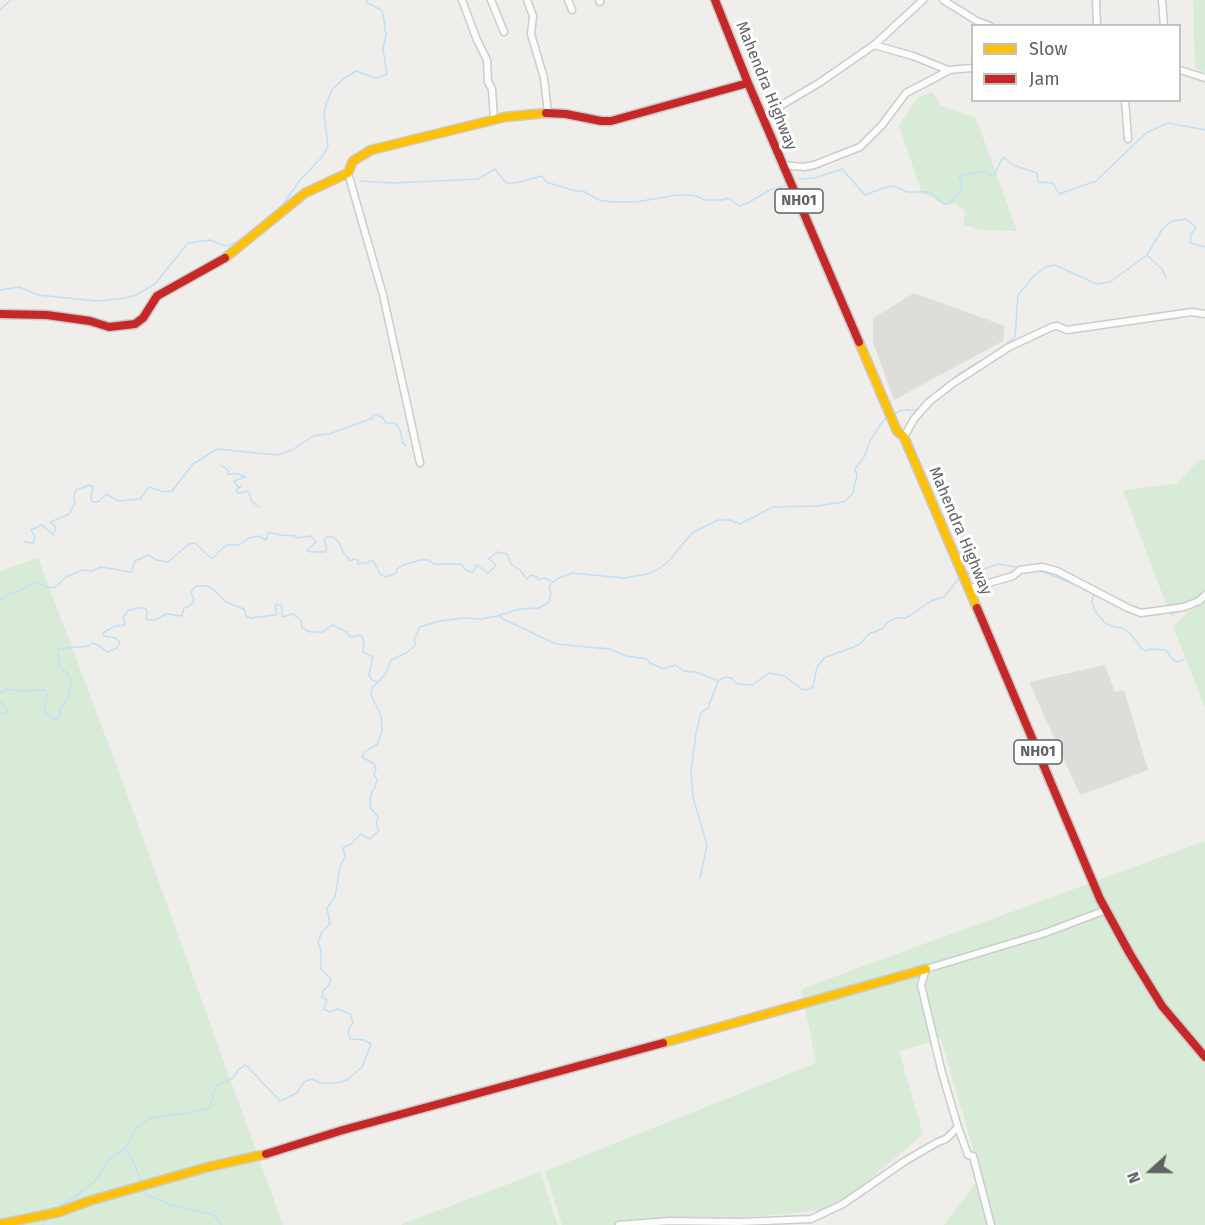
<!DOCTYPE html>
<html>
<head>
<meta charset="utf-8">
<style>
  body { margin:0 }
  #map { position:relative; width:1205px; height:1225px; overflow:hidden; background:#efeeea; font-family:"Fira Sans",sans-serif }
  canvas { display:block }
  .legend { position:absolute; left:971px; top:24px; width:210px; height:78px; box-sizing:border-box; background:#fff; border:2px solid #bfc1c3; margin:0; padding:8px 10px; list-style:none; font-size:18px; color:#5f6368 }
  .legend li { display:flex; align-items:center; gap:12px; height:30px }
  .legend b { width:30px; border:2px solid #bfc1c3 }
  .north { position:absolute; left:1121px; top:1141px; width:60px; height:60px; -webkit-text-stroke:4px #fff; paint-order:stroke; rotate:249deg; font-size:16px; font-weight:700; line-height:24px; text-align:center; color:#5f6368 }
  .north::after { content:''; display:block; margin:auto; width:21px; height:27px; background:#5f6368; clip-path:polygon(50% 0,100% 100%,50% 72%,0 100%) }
</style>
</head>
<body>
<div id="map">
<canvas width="1205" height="1225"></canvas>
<ul class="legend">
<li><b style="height:8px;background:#ffc107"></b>Slow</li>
<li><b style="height:8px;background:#c62828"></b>Jam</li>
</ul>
<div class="north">N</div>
</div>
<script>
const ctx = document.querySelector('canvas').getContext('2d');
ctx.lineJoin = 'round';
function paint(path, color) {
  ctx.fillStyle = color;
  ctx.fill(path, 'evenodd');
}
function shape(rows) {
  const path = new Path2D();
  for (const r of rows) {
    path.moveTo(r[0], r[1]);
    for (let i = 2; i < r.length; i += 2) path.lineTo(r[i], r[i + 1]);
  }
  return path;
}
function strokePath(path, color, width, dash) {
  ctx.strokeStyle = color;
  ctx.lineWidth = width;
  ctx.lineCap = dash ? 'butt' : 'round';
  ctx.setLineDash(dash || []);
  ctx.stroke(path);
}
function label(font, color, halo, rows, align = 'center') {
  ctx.font = font + ' "Fira Sans",sans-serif';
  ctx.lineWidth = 6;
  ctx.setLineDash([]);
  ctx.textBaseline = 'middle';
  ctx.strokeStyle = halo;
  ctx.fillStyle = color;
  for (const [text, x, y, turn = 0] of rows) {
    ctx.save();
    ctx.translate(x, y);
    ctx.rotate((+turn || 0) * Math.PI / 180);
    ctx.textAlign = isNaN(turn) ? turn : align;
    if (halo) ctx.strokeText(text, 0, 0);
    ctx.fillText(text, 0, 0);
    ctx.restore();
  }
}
const industrial = shape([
  [914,293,1005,326,1003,341,894,400,873,342,873,318],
  [1105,665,1115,692,1124,690,1148,770,1080,795,1029,682]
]);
const green = shape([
  [1193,0,1205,0,1205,72,1195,68],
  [933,92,941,106,976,118,1017,231,982,230,963,225,965,211,956,203,944,205,932,197,922,193,899,126,917,98],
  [1199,460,1205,460,1205,708,1173,626,1202,600,1171,617,1123,490,1176,484],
  [38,558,119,772,283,1225,0,1225,0,571],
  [1205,841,1205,1225,944,1225,981,1176,941,1039,899,1051,923,1134,873,1177,874,1182,834,1209,671,1225,562,1225,545,1171,816,1063,801,989],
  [540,1172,558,1225,400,1225]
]);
const stream = shape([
  [0,10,11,0],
  [800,179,815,178,842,169,865,195,880,189,894,186,907,192,930,192,944,204,950,203,961,190,962,184,959,176,984,171,989,175,994,175,1003,157,1013,165,1037,173,1038,182,1053,183,1059,194,1096,181,1146,133,1168,123,1205,130],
  [360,181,393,183,478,179,495,169,506,183,516,183,542,176,546,182,576,191,583,191,599,200,613,202,636,202,677,195,686,195,697,196,704,200,722,200,728,198,739,206,746,204,770,190,787,185],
  [281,207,300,180,323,156,328,146,324,115,326,104,332,90,343,79,356,71,376,78,387,74,383,49,386,35,383,14,381,10,366,2,367,0],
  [1148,256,1162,269,1166,278],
  [0,290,19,287,38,295,97,301,125,298,136,295,155,284,188,243,210,240,226,246,241,241],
  [927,400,960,373,994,353,1015,337,1018,295,1034,276,1045,267,1055,265,1097,284,1110,282,1147,255,1163,228,1172,221,1186,219,1196,227,1191,235,1190,243,1205,247],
  [894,414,902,410,918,410],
  [221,465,229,471,228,474,239,474,245,477,234,481,238,487,242,486,236,490,238,493],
  [239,493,247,491,250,495,251,501,259,507],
  [24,542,33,543,35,537,31,530,42,525,53,535,56,528,51,522,69,514,75,503,74,495,76,490,90,485,93,487,91,497,92,502,98,502,106,494,118,501,140,499,149,487,164,492,172,491,193,464,217,449,277,455,292,450,313,436,329,434,373,418,373,415,376,414,383,418,386,423,395,423,401,432,402,442,406,446],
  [1034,571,1044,572,1086,589],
  [969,574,998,564,1016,567],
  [1090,591,1093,594,1092,602,1095,611,1105,623,1114,627,1122,628,1131,634,1142,649,1147,651,1149,649,1166,650,1173,660,1178,662,1185,659],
  [0,601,8,594,20,591,34,582,51,588,57,586,66,577,82,570,92,571,101,567,131,572,135,561,148,555,156,560,168,562,189,544,195,543,212,559,226,545,239,545,249,538,259,536,266,540,269,532,280,535,296,536,296,538,311,536,316,542,307,551,312,552,325,552,327,549,324,540,327,537,333,537,340,544,343,552,350,561,354,559,358,560,358,564,361,564,363,562,364,564,373,560,380,574,386,577,396,573,397,569,403,565,421,560,429,560,434,564,461,564,467,571,473,572,477,565,488,573,495,567,495,564,489,559,497,552,507,554,511,564,520,570,527,579,531,575,537,577,538,580,544,578,553,582],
  [500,616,503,619,556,644,610,649,626,656,647,659,650,663,663,669,675,665,684,671,696,672,716,680],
  [0,693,7,689,21,691,45,690,47,696,44,711,53,720,59,717,61,708,69,696,71,680,68,674,59,666,58,649,89,646,92,643,100,646,104,650,108,652,115,649,119,645,119,641,115,638,104,636,103,633,115,626,125,625,123,617,128,611,136,608,145,608,147,611,146,619,150,620,155,620,166,614,182,616,184,608,191,605,194,600,191,592,196,586,207,586,213,589,226,602,244,609,246,616,251,618,274,615,277,614,275,606,276,604,282,606,282,617,292,614,297,617,301,620,302,628,311,632,323,632,332,625,347,632,350,637,361,635,364,643,363,652,373,657,369,675,372,680,378,682],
  [0,702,6,708,7,713,0,714],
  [700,878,707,845,693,797,691,770,696,733,701,713,708,708,718,681,725,677,731,678,737,684,752,685,769,673,785,676,801,689,806,690,813,687,817,667,824,658,859,645,869,634,882,629,889,621,896,618,906,618,931,601,944,597,959,578],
  [126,1149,135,1165,141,1183],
  [144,1190,146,1195,172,1205,214,1215,222,1225],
  [55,1209,75,1197,96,1180,108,1160,125,1148,137,1127,150,1118,188,1113,210,1108,216,1086,233,1078,239,1069,246,1065,280,1101,297,1093,304,1082,312,1079,320,1083,338,1083,347,1080,362,1067,371,1044,364,1040,350,1039,348,1031,353,1022,350,1014,338,1009,330,1012,324,1009,327,1000,322,997,323,991,329,985,331,979,321,969,321,950,318,942,322,932,330,924,327,908,335,897,340,866,345,857,343,848,351,844,361,834,370,839,379,830,376,824,378,817,370,807,370,801,372,790,375,788,377,780,374,774,376,770,374,764,362,757,365,751,377,745,382,731,381,715,371,695,372,688,385,675,391,660,406,653,416,645,414,640,420,627,440,621,464,618,481,619,497,616,520,609,539,608,549,602,551,594,549,586,557,579,572,573,624,578,647,574,657,570,668,562,692,533,718,520,730,520,740,524,773,507,817,506,844,502,853,493,857,475,855,469,864,457,870,441,880,425,887,417],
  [42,1225,48,1217]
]);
const street = shape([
  [462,0,477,40,487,60,488,82,492,89,494,119],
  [491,0,504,32],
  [527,0,533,16,531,34,544,78,548,113],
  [568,0,572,10],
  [599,0,600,2],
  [943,0,977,21,990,26],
  [1096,0,1097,26],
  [1162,0,1164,26],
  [874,45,923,0],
  [1180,70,1205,78],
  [1125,100,1128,139],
  [763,116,819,83,874,45,913,56,948,70,972,68],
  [783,165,804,167,814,165,860,147,882,125,906,93,948,71],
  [348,173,383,295,420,463],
  [904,437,914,419,929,402,952,384,1009,347,1052,327,1057,326,1067,330,1192,312,1205,314],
  [968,589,1013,576,1020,570,1042,567,1057,571,1128,608,1141,613,1184,607,1199,601,1205,595],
  [619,1225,669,1221,739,1222,811,1219,843,1204,905,1161,938,1142,946,1139,958,1127],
  [991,1225,973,1156,968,1155,958,1127,942,1073,921,985,926,969,1045,933,1106,910]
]);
const slow = shape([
  [225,258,305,193,348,173,353,161,371,150,505,117,546,113],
  [859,342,897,431,904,437,977,608],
  [663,1043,926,969],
  [0,1224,59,1212,89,1201,208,1167,266,1154]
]);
const jam = shape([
  [715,0,748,83,859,342],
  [546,113,566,114,601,121,611,121,748,83],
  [0,314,47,315,90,321,109,327,135,324,143,318,157,296,225,258],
  [977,608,1100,899,1130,954,1162,1006,1205,1057],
  [266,1154,343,1130,663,1043]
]);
const shields = [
  [799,201,48],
  [1038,752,48]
];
const shieldNames = [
  ["NH01",799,201],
  ["NH01",1038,752]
];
const streetNames = [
  ["Mahendra Highway",766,86,68],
  ["Mahendra Highway",960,531,67]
];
paint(industrial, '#dfddda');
paint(green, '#d8ebd6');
strokePath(stream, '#bfe0f9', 1.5);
strokePath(street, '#cbcccc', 9);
strokePath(slow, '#cacacb', 11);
strokePath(jam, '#cacacb', 11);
strokePath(street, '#fdfcfc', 6);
strokePath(slow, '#ffc107', 8);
strokePath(jam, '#c62828', 8);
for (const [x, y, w] of shields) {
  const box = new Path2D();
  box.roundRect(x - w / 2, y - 12, w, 24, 4.5);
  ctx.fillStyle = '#fff';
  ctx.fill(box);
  strokePath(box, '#5f6368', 1.5);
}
label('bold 15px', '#5f6368', null, shieldNames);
label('16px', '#5f6368', '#fff', streetNames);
</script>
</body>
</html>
